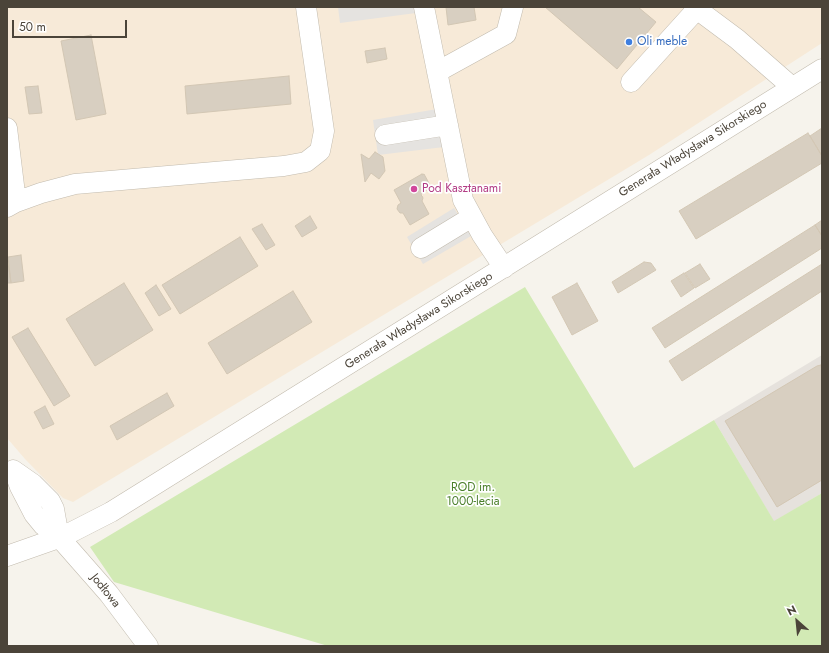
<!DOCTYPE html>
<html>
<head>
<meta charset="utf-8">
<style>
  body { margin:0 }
  #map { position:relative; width:829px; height:653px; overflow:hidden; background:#f6f3ec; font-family:Jost,sans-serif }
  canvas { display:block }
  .frame { position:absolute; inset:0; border:8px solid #4b4439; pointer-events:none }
  .north { position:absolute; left:777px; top:601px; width:40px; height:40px; -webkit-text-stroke:3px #fff; paint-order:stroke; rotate:333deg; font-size:11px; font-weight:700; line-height:16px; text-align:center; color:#4b4439 }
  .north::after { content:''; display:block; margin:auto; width:14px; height:18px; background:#4b4439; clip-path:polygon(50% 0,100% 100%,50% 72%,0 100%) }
  .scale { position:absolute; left:12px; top:20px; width:115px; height:18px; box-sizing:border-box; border:2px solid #4b4439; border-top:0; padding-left:5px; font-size:12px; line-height:14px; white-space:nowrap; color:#4b4439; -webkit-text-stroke:3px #fff; paint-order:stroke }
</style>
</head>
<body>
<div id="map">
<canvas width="829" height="653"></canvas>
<div class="frame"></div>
<div class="north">N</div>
<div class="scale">50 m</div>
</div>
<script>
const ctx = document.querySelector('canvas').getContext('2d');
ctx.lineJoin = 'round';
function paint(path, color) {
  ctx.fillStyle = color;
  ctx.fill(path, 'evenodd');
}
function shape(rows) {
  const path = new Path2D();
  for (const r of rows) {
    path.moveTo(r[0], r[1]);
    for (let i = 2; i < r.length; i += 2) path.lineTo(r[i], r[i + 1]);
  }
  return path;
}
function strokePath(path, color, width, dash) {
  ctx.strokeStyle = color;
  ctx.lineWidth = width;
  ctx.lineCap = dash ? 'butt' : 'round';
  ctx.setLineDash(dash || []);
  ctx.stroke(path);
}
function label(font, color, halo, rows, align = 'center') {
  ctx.font = font + ' Jost,sans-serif';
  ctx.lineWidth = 3.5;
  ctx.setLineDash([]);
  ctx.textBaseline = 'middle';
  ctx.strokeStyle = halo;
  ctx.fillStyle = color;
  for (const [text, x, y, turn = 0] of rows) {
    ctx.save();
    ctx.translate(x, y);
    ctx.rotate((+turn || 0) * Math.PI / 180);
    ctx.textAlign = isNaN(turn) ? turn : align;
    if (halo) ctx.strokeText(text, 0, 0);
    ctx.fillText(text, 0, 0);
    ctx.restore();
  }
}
const commercial = shape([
  [7,7,822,7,822,43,649,155,73,502,63,498,25,459,7,438]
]);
const industrial = shape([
  [822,355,822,493,774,522,714,420]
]);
const green = shape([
  [525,287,634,468,714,420,774,521,822,493,822,646,328,646,114,582,90,547]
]);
const parking = shape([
  [338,7,415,7,416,13,340,23],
  [437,109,444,147,378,155,373,120],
  [454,208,471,236,423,264,407,237]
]);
const building = shape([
  [446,7,474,7,476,20,448,25,446,7],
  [545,7,638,7,656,22,617,69,545,7],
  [91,35,106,114,76,120,61,41,91,35],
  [385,48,387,59,367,63,365,51,385,48],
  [289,76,291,104,187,114,185,86,289,76],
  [38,86,42,113,29,114,25,87,38,86],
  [822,128,822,156,810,136,822,128],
  [808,133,822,156,822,163,696,239,679,211,808,133],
  [375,152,383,157,385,171,379,179,371,173,365,182,361,154,369,159,375,152],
  [422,174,422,175,424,174,431,187,422,193,421,195,422,196,423,198,422,201,429,214,410,225,403,213,400,213,397,209,398,205,401,203,394,190,422,174],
  [310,216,317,228,302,237,295,226,310,216],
  [822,220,822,236,815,225,822,220],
  [262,224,275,245,266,250,252,229,262,224],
  [815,225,822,236,822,248,665,348,652,328,815,225],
  [240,237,258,266,180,314,162,285,240,237],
  [21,255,24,281,11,283,8,257,21,255],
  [7,257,11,283,7,283,7,257],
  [644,262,651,263,656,270,618,293,612,282,644,262],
  [700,264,710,279,695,288,685,273,700,264],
  [822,264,822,291,682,381,669,361,822,264],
  [684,273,694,288,681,297,671,281,684,273],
  [124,283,153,330,95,366,66,319,124,283],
  [577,283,598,321,572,335,552,297,577,283],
  [156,285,171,309,159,316,145,293,156,285],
  [293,291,312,322,227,374,208,343,293,291],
  [28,328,70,396,54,406,12,337,28,328],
  [821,365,822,371,822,480,777,507,725,421,817,366,821,365],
  [167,393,174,406,117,440,110,426,167,393],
  [45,406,54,424,43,429,34,412,45,406]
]);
const minor = shape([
  [424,7,463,200,482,235,504,268],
  [694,7,737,39,792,87],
  [437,72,506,34,513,7],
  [631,82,697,9],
  [7,128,16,202],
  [385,135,448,125],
  [7,207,16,202,41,193,75,184,284,166,306,162,320,151,324,131,306,7],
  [421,248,472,217],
  [13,470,33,484,50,501,54,509,59,537],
  [14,471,20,487,34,514,43,525,59,537,109,594,148,646],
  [7,556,64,536,111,512,822,69]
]);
const markers = [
  [629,42,4,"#3f7fe0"],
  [414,189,4,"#d1479c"]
];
const shopNames = [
  ["Oli meble",637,42]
];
const streetNames = [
  ["Generała Władysława Sikorskiego",693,149,-32],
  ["Generała Władysława Sikorskiego",419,321,-32],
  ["Jodłowa",105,591,51]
];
const hotelNames = [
  ["Pod Kasztanami",422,189]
];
const parkNames = [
  ["ROD im.",473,488],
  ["1000-lecia",473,502]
];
paint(commercial, '#f7ead8');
paint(industrial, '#e6e2dd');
paint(green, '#d2eab5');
paint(parking, '#e5e3e0');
paint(building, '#d8cfc1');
strokePath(building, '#d3c7b4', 1);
strokePath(minor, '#c2bbae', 21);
strokePath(minor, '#fff', 20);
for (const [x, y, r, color] of markers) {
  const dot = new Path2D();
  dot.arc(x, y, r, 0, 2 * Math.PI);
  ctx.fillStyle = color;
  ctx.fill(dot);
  strokePath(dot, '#fff', 1.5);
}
label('12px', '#366cbe', '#fff', shopNames, 'left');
label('12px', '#4b4439', '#fff', streetNames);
label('12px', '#b23c85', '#fff', hotelNames, 'left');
label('12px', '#4a7f2a', '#fff', parkNames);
</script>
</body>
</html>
